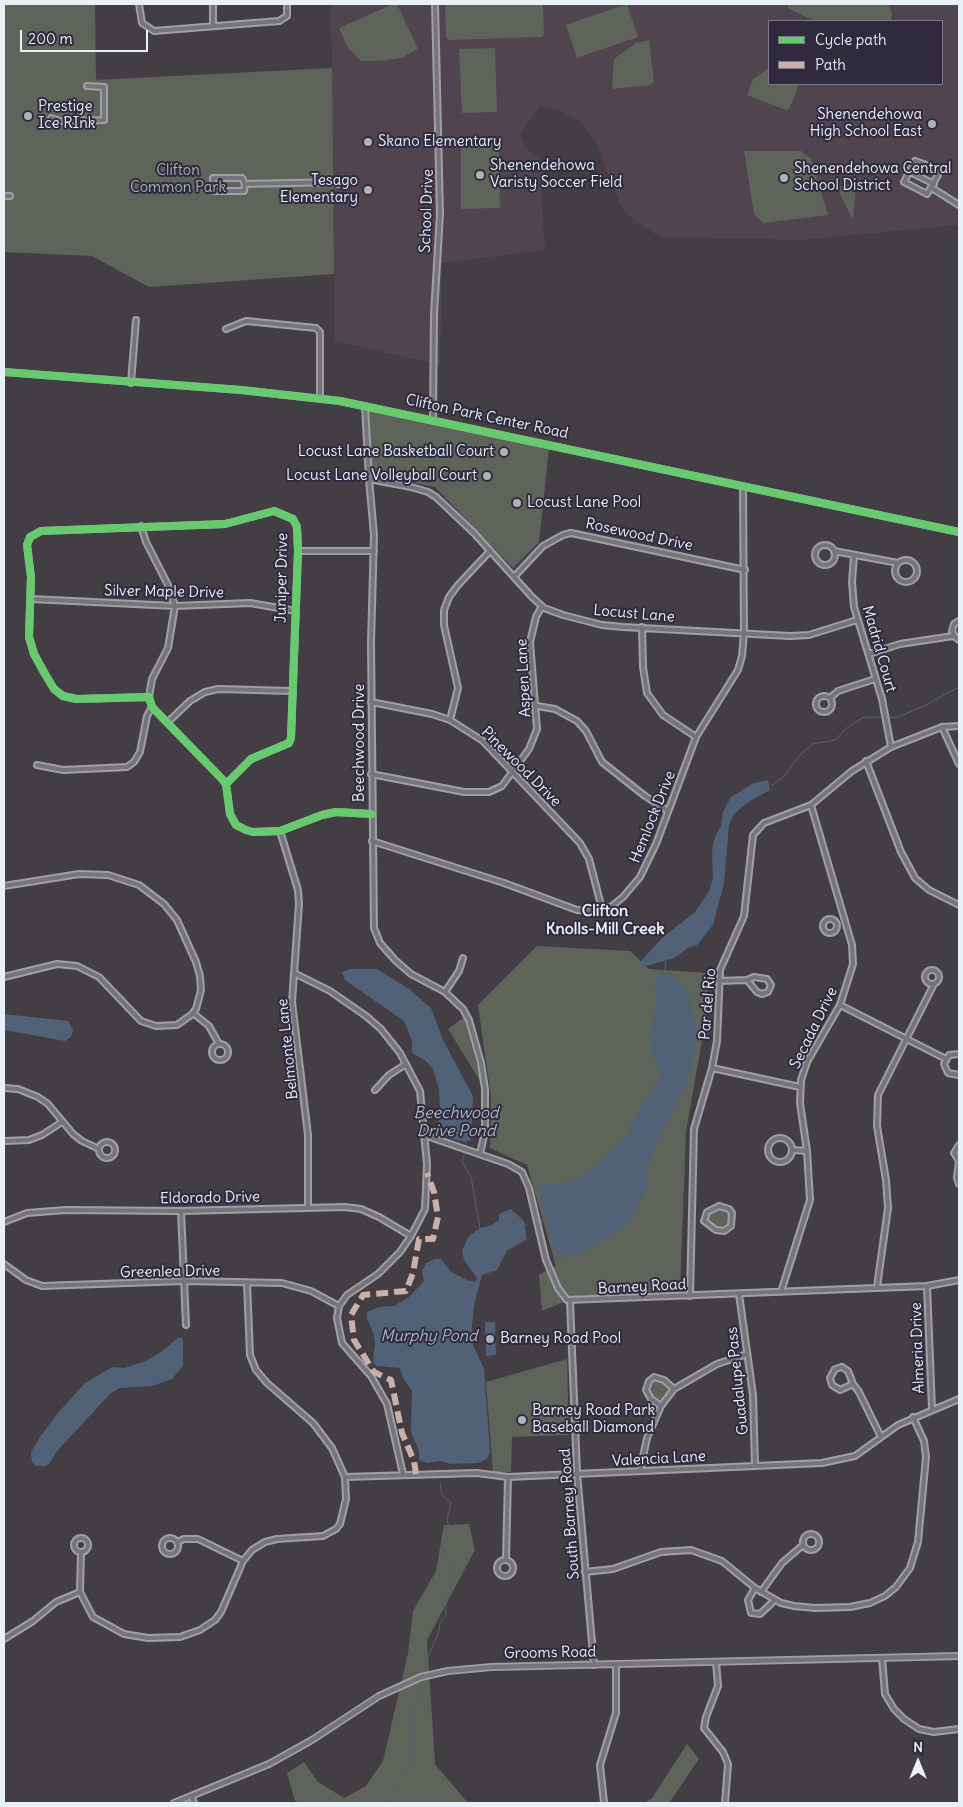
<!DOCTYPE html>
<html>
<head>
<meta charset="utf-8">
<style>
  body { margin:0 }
  #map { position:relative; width:963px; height:1807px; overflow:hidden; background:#433e44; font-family:Delius,sans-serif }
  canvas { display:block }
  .frame { position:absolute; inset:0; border:5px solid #e8f1f8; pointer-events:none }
  .legend { position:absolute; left:768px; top:20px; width:175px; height:65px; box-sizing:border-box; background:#2f2a3d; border:1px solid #797a88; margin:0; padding:6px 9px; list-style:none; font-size:15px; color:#e8f1f8 }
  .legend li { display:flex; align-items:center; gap:10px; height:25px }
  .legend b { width:25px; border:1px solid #797a88 }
  .north { position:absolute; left:893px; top:1737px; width:50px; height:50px; -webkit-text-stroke:4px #2f2a3d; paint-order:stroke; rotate:0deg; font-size:14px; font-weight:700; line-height:20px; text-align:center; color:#e8f1f8 }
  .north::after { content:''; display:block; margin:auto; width:18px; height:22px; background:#e8f1f8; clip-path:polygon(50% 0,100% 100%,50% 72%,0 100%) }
  .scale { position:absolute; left:20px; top:30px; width:128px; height:22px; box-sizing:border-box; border:2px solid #e8f1f8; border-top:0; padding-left:6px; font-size:15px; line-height:18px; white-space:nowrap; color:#e8f1f8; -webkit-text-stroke:4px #2f2a3d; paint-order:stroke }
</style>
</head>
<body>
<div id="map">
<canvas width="963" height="1807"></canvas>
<div class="frame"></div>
<ul class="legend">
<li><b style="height:6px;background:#67ca6e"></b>Cycle path</li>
<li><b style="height:6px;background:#cab0a6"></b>Path</li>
</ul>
<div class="north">N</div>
<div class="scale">200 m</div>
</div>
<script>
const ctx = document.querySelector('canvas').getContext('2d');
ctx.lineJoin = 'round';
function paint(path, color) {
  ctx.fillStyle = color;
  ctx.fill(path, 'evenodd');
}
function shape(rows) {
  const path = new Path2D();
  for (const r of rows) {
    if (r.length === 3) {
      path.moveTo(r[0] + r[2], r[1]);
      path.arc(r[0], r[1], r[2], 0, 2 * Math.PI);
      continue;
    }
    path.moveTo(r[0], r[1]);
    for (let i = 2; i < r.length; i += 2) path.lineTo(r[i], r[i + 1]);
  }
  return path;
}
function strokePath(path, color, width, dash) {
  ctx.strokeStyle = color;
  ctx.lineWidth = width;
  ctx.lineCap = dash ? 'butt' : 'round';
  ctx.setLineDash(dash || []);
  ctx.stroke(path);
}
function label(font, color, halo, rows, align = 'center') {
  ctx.font = font + ' Delius,sans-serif';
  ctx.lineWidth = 4;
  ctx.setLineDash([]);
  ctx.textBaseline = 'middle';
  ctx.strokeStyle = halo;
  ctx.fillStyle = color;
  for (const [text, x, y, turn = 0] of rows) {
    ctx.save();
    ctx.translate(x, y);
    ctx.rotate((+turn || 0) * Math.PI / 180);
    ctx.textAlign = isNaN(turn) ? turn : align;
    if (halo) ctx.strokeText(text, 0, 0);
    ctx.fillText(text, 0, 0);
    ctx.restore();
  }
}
const built = shape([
  [331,4,959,4,959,225,801,240,660,237,638,223,622,208,606,170,598,145,583,124,560,110,540,106,520,134,525,147,543,162,541,187,545,250,442,263,440,365,335,341],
  [769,21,942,21,942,84,769,84]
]);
const green = shape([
  [4,4,95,4,96,80,332,68,334,274,149,287,92,256,4,252],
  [393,4,397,4,418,49,401,58,379,61,361,61,348,48,339,28],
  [445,4,543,4,544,35,541,37,449,40,446,37],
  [627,4,638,37,577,58,566,25],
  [788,4,888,4,892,13,891,21,815,21,788,8],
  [649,40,654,81,651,85,612,89,614,59,636,43],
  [495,48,497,112,462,113,459,49],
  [769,68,769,84,799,84,790,108,786,110,747,95,753,79],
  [499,141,500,208,461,209,461,142],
  [744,151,801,151,811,159,828,215,763,223,754,214],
  [846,184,856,184,853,220,837,188],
  [368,411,549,448,539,542,513,568,435,487,371,474],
  [537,946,630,951,649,969,705,973,709,1000,686,1132,680,1290,578,1296,542,1311,539,1275,556,1266,527,1165,490,1148,491,1097,478,1005],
  [464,1017,482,1084,448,1029],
  [717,1208,730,1213,729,1223,724,1228,716,1227,707,1220,708,1215],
  [567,1359,569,1435,512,1437,511,1472,493,1472,486,1382],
  [658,1390,10],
  [469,1524,475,1550,427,1640,435,1764,468,1803,298,1803,295,1801,287,1773,304,1762,318,1782,344,1798,366,1786,383,1761,408,1653,413,1611,436,1571,444,1525],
  [687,1744,699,1759,669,1803,644,1803,652,1798]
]);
const water = shape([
  [768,780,770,790,748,802,734,814,729,825,724,883,713,925,697,945,688,948,674,958,643,967,639,963,663,937,695,912,709,891,713,878,712,850,715,837,721,826,723,812,731,797,754,783],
  [350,969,377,969,409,989,431,1008,443,1040,473,1096,471,1140,464,1142,449,1138,438,1131,440,1109,439,1089,433,1069,425,1060,412,1053,412,1041,404,1021,345,980,342,972],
  [664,974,675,977,688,992,692,1013,697,1024,696,1048,688,1081,656,1145,649,1162,647,1188,632,1217,619,1230,596,1245,574,1255,563,1258,557,1254,552,1244,538,1188,542,1185,561,1184,582,1177,599,1164,630,1133,631,1124,660,1077,659,1068,652,1053,650,1038,657,998,655,985,658,975],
  [4,1014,68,1021,73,1030,71,1037,65,1041,4,1030],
  [511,1209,524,1221,527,1239,507,1251,497,1270,482,1275,474,1305,472,1325,473,1345,484,1369,490,1452,487,1459,478,1463,451,1464,440,1461,428,1463,419,1460,419,1452,411,1432,412,1391,403,1378,400,1368,376,1366,373,1360,375,1344,374,1335,367,1318,367,1312,380,1307,394,1306,409,1297,424,1281,422,1271,426,1263,435,1259,441,1259,451,1272,467,1280,475,1282,477,1278,464,1260,462,1250,469,1236,480,1228,492,1225,499,1220,499,1214],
  [485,1322,495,1322,496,1355,486,1356],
  [178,1338,182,1338,183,1342,183,1366,172,1379,152,1386,120,1388,111,1393,58,1450,49,1464,45,1466,36,1466,32,1462,31,1452,40,1437,57,1414,85,1383,112,1367,124,1368,143,1362,160,1353]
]);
const stream = shape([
  [888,717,896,718,922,707,959,687],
  [771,786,784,776,801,754,813,744,835,740,848,727,862,718,881,717],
  [664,974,666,960],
  [466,1141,466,1146],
  [464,1155,462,1162,471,1177,480,1228],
  [540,1221,545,1220],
  [525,1225,527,1224],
  [423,1669,439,1631,440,1623,446,1615,446,1600,456,1575,448,1561,443,1545,449,1528,447,1518,451,1503,442,1495,440,1483],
  [385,1803,401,1773,414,1763,414,1718,420,1682]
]);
const minor = shape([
  [139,4,142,23,154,31,279,21,287,16,287,4],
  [213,4,213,26],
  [51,118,60,121,104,120,104,87,87,86],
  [915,161,932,167,938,175,927,194,904,182,915,161],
  [908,171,934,184],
  [245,184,242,178,213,178,214,191,244,191,245,184,335,182,338,184],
  [932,188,959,205],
  [4,196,10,196],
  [226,329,246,321,316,328,320,332,320,398],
  [131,383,136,320],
  [365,406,369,479,374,535,371,643,374,928,380,943,395,960,411,974,445,992,463,1009,469,1020,481,1063,485,1089,485,1131,480,1154],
  [433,419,434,314,440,214,435,4],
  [369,479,411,487,428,492,436,497,474,533,532,597,544,608,563,615,602,625,623,627,790,636,809,635,857,620],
  [141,526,146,542,168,585,175,606,168,648,152,679,149,697],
  [825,555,10],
  [298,551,374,551],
  [834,551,898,563],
  [854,556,852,582,854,607,882,699,891,747],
  [906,571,11],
  [514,577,543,546,563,535,571,533,745,570],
  [31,599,175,606,250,603,296,611],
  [959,621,954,624,952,631,955,637,959,640],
  [642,627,643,667,647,693,663,715,696,737],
  [869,654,900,644,953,636],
  [824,704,8],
  [830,698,838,691,875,679],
  [371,702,432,714,450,720,483,741,580,843,589,859,602,909],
  [537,706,555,709,577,721,586,731,602,762,645,796,668,811],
  [450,720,458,688,444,625,444,610,449,597,458,585,490,551],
  [168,722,190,701,205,692,218,689,291,691],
  [942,727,959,764],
  [866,761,901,852,915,878,929,890,959,905],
  [37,765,63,770,127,767,134,762,140,752,147,716,152,707],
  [371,774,464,792,489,792,502,786,529,749,537,729,530,642,536,617,542,606],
  [226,784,251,759,289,743,291,738,298,551,297,527,293,519,274,511,225,524,41,531,30,537,27,545,31,577,29,637,34,654,45,674,54,689,63,696,76,699,149,697,152,707,222,779,226,784,230,814,236,825,246,830,253,832,280,831,322,815,336,812,371,814],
  [280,831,298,890,299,904,292,1002,308,1135,308,1207],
  [372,841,504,883,577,910,593,911,612,906,623,897,640,877,656,844,696,737,738,670,742,656,744,633,743,487],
  [4,886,79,874,108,875,139,885,164,904,177,920,196,962,200,976,201,990,196,1009,191,1015,177,1025,156,1026,141,1021,99,977,77,966,57,964,4,977],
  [830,926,7],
  [932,977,7],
  [294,973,330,991,366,1016,381,1029,400,1053,420,1091,427,1164,425,1209,411,1236,400,1252,378,1274,347,1295,339,1306,337,1318,342,1343,371,1376,387,1404,403,1474],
  [754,977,767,979,771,985,768,992,762,994,757,992,747,980,754,977],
  [719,981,747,980],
  [445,992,459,971,463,958],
  [840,1005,946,1059],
  [193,1013,209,1026,219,1044],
  [220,1052,8],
  [959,1054,949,1055,944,1064,948,1073,959,1075],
  [712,1068,800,1087],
  [4,1088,18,1089,38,1097,48,1104,73,1134,82,1141,99,1149],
  [375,1090,389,1075,406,1064],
  [424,1135,508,1164,522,1172,529,1188,546,1260,558,1288,567,1300,927,1286,959,1280],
  [780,1150,12],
  [4,1141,29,1140,42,1135,62,1122],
  [107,1150,8],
  [959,1145,954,1153,959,1161,957,1178,959,1184],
  [794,1150,807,1151],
  [719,1206,729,1209,732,1213,731,1226,724,1231,716,1230,704,1221,707,1212,719,1206],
  [181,1211,186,1325],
  [4,1222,27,1213,66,1210,181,1211,345,1207,361,1209,379,1217,411,1236],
  [4,1264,26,1280,42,1286,184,1281,282,1283,311,1291,339,1306],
  [927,1286,932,1409],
  [877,1287,888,1208,886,1180,877,1126,878,1095,934,984],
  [781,1292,810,1200,807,1151,800,1103,801,1080,807,1062,840,1005,853,964,852,945,811,805],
  [739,1294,753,1395,755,1466],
  [690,1296,694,1129,712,1068,717,1041,720,970,744,916,753,835,764,823,811,805,852,771,891,747,942,727,959,726],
  [570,1301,577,1473,594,1665],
  [842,1367,848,1371,853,1384,840,1390,832,1385,830,1378,835,1369,842,1367],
  [853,1384,859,1392,881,1437],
  [661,1406,651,1399,646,1390,649,1381,654,1377,664,1380,674,1389,717,1364,747,1354],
  [640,1471,647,1438,661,1406,674,1389],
  [345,1477,477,1473,508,1477,822,1463,855,1456,898,1425,959,1399],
  [811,1542,8],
  [170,1546,8],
  [81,1545,7],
  [177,1542,184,1539,198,1539,243,1561],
  [81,1552,80,1592,93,1617,124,1634,148,1638,180,1637,200,1630,215,1620,221,1612,243,1561,252,1550,265,1542,277,1539,323,1536,336,1529,340,1524,346,1499,345,1477,332,1448,313,1423,267,1383,256,1370,250,1355,247,1283],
  [505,1568,8],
  [506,1560,508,1477],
  [585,1572,613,1569,661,1552,691,1550,722,1561,755,1588,781,1603,794,1606,815,1608,850,1607,870,1603,885,1596,896,1587,910,1568,918,1542,926,1457,924,1441,913,1417],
  [755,1588,748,1600,751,1613,760,1614,775,1600],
  [761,1592,782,1563,803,1545],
  [4,1639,33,1621,56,1602,80,1592],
  [882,1658,885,1694,894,1709,904,1719,919,1729,934,1732,959,1729],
  [716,1662,718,1686,706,1717,704,1728,723,1752,728,1764,725,1803],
  [192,1797,194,1803],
  [604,1803,600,1765,616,1713,616,1665]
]);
const tertiary = shape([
  [4,372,241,390,340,401,959,532],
  [174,1803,269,1764,312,1740,379,1696,421,1677,448,1671,491,1667,959,1656]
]);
const quiet = shape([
  [416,1474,414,1461,402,1433,391,1380,374,1372,354,1340,351,1315,363,1295,406,1291,413,1273,419,1239,433,1239,438,1217,434,1192,427,1173]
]);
const cycleway = shape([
  [4,372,241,390,340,401,959,532],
  [226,784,251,759,289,743,291,738,298,551,297,527,293,519,274,511,225,524,41,531,30,537,27,545,31,577,29,637,34,654,45,674,54,689,63,696,76,699,149,697,152,707,222,779,226,784,230,814,236,825,246,830,253,832,280,831,322,815,336,812,371,814]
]);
const markers = [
  [28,116,5,"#aeb2b9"],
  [932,124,5,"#aeb2b9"],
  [368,142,5,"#aeb2b9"],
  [480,175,5,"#aeb2b9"],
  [784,178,5,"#aeb2b9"],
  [368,190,5,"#aeb2b9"],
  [504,452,5,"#aeb2b9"],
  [487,476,5,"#aeb2b9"],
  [517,503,5,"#aeb2b9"],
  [490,1339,5,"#aeb2b9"],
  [522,1420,5,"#aeb2b9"]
];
const poiNames = [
  ["Prestige",38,107],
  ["Ice RInk",38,124],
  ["Shenendehowa",922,115,"right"],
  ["High School East",922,132,"right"],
  ["Skano Elementary",378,142],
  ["Shenendehowa",490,166],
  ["Varisty Soccer Field",490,183],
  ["Shenendehowa Central",794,169],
  ["School District",794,186],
  ["Tesago",358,181,"right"],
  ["Elementary",358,198,"right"],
  ["Locust Lane Basketball Court",494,452,"right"],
  ["Locust Lane Volleyball Court",477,476,"right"],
  ["Locust Lane Pool",527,503],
  ["Barney Road Pool",500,1339],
  ["Barney Road Park",532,1411],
  ["Baseball Diamond",532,1428]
];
const parkNames = [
  ["Clifton",178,171],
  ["Common Park",178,188]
];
const streetNames = [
  ["School Drive",427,211,-88],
  ["Clifton Park Center Road",487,417,12],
  ["Rosewood Drive",639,535,12],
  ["Juniper Drive",282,578,-89],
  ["Silver Maple Drive",164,592,1],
  ["Locust Lane",634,614,5],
  ["Madrid Court",879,649,74],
  ["Aspen Lane",524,678,-93],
  ["Beechwood Drive",360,743,-90],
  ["Pinewood Drive",521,767,45],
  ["Hemlock Drive",653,817,-68],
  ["Par del Rio",708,1004,-85],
  ["Secada Drive",814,1028,-64],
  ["Belmonte Lane",288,1049,-96],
  ["Eldorado Drive",210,1198,-1],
  ["Greenlea Drive",170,1272,-1],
  ["Barney Road",642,1287,-3],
  ["Almeria Drive",918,1348,-92],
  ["Guadalupe Pass",738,1381,-96],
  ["Valencia Lane",659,1459,-3],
  ["South Barney Road",570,1514,-94],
  ["Grooms Road",550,1653,-1]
];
const neighbourhoodNames = [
  ["Clifton",605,911],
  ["Knolls-Mill Creek",605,929]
];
const waterNames = [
  ["Beechwood",456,1113],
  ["Drive Pond",456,1131],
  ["Murphy Pond",429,1336]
];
paint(built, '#50444e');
paint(green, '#5f645a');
paint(water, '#516177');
strokePath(stream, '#516177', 1);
strokePath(minor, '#a0a0a4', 8);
strokePath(tertiary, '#a0a0a4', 8);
strokePath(minor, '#74757c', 4);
strokePath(tertiary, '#74757c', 4.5);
strokePath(quiet, '#cab0a6', 6, [12, 6]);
strokePath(cycleway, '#67ca6e', 8);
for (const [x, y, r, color] of markers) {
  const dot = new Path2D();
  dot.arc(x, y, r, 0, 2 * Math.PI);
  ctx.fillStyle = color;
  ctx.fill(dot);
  strokePath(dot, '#2f2a3d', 2);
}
label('15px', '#e8f1f8', '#2f2a3d', poiNames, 'left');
label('15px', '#acb4b2', '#2f2a3d', parkNames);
label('15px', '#e8f1f8', '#2f2a3d', streetNames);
label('bold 16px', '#e8f1f8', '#2f2a3d', neighbourhoodNames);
label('italic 16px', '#acb9c6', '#2f2a3d', waterNames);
</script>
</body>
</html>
